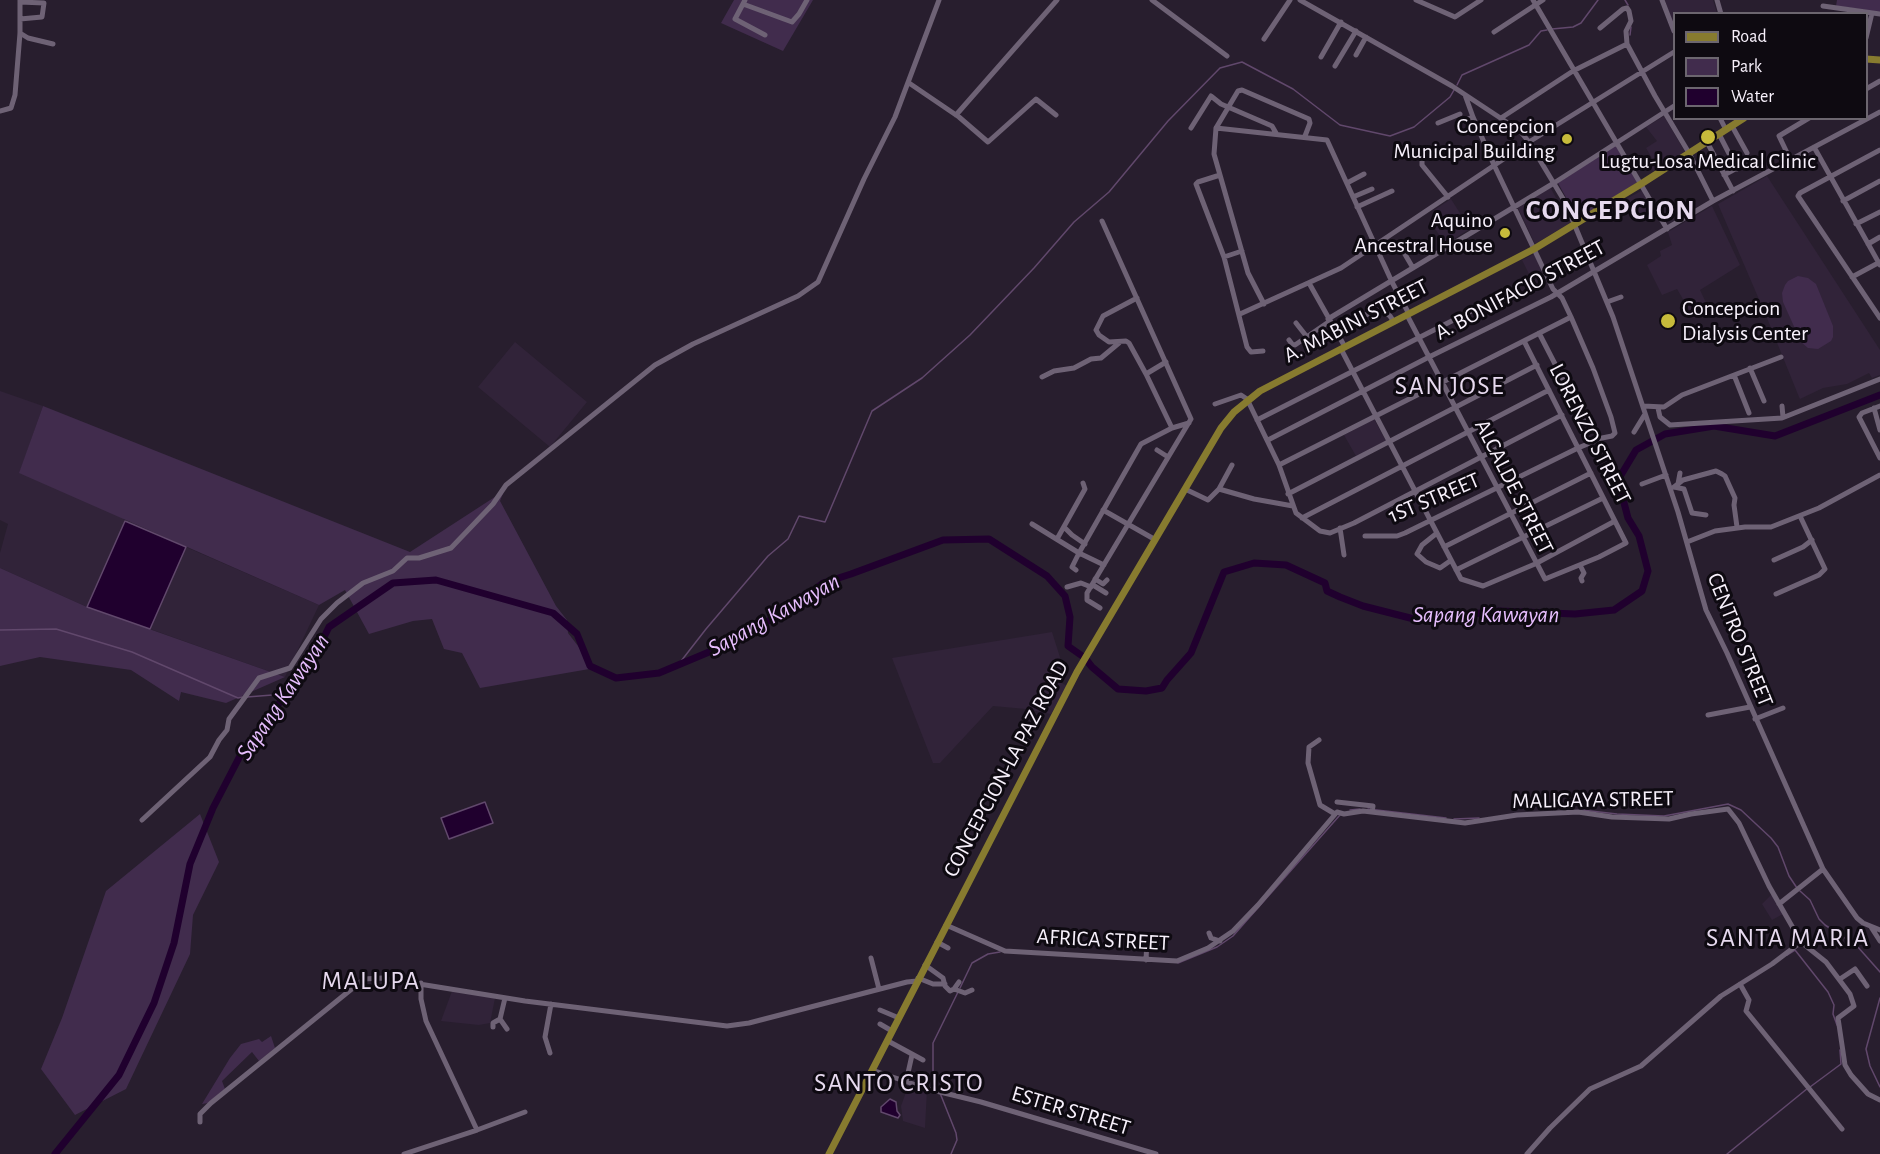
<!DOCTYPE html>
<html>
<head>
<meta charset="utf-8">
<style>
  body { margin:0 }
  #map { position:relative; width:1880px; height:1154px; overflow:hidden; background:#281e2e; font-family:"Alegreya Sans",sans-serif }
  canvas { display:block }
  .legend { position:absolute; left:1673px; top:12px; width:195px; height:108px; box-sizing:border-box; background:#0e0a11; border:2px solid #6c666f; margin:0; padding:8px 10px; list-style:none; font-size:18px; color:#f8f1fc }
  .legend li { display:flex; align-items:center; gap:12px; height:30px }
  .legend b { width:30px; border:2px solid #6c666f }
</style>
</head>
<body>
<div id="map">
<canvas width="1880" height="1154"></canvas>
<ul class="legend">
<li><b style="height:8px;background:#877b2f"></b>Road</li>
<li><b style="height:16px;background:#412c4d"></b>Park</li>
<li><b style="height:16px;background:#20002e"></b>Water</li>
</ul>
</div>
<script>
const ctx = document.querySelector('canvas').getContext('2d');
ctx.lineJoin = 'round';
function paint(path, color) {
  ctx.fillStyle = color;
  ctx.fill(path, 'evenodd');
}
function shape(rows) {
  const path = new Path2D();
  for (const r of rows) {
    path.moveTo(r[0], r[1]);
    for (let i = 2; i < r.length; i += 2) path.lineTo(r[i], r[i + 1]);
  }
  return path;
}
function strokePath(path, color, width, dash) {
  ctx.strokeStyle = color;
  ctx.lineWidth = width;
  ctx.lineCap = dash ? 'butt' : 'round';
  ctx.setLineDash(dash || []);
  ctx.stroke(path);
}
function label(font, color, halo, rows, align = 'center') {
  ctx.font = font + ' "Alegreya Sans",sans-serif';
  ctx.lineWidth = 6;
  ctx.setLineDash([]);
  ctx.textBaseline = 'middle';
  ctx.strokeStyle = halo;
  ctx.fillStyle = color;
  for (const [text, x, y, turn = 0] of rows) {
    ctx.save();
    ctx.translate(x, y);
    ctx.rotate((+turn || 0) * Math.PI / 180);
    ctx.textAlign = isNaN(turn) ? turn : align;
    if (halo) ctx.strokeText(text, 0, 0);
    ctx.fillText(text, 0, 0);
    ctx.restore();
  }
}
const built = shape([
  [1665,0,1713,0,1717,13,1674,14,1674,28],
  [1664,116,1685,152,1653,171,1649,163,1653,160,1646,148,1657,141,1646,127],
  [1767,176,1880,350,1880,375,1872,378,1869,373,1847,384,1823,388,1800,399,1799,397,1767,318,1718,204],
  [1550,187,1570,223,1535,244,1518,208],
  [1643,190,1655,210,1638,219,1628,198],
  [1451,199,1470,229,1445,244,1434,227,1441,222,1434,210],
  [1712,206,1740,265,1700,290,1710,311,1694,318,1677,289,1662,295,1647,265,1661,256,1660,251,1672,245,1668,232],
  [1534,254,1542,270,1530,276,1522,260],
  [515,342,587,402,550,447,478,387],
  [0,391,43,406,20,472,115,506,125,521,87,607,0,568,0,553,8,524,0,520],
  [1374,419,1386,441,1356,456,1344,435],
  [186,547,319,605,285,677,150,629],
  [1052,632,1065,673,1060,682,1067,686,1051,714,1026,709,993,706,940,763,933,763,892,658],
  [1772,894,1783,914,1772,920,1762,904],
  [452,991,495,998,490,1023,479,1025,441,1021],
  [909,1084,927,1090,925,1128,903,1121,901,1106]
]);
const green = shape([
  [734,0,813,0,783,51,721,23],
  [1837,0,1880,0,1880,12,1836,6],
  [1616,145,1638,182,1578,219,1558,183],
  [1798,276,1808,278,1816,284,1833,326,1833,337,1831,341,1818,349,1808,348,1801,342,1783,302,1782,293,1785,285,1788,281],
  [43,406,410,552,504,491,500,501,556,606,567,620,568,633,595,668,480,688,462,653,444,649,432,619,413,621,369,634,345,590,319,605,19,473],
  [0,568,87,607,285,677,226,703,181,692,179,701,131,670,40,657,0,666],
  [200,814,219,862,193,915,190,954,126,1089,75,1115,41,1069,62,1018,106,891],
  [271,1036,275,1048,259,1061,252,1052,222,1081,225,1089,208,1103,202,1104,230,1058,241,1044,259,1039,262,1042]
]);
const water = shape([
  [125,521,186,547,150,629,87,607,125,521],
  [485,802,493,823,449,839,441,818,485,802],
  [890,1099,896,1102,897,1111,900,1115,898,1118,881,1112,881,1107,890,1099]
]);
const stream = shape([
  [1625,0,1628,5],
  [1552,29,1573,27,1581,23,1598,0],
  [1630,35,1631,27],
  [1457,85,1462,75,1529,45,1541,31,1547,30],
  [0,630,56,629,132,652,238,698,242,697],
  [678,665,706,629,768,556,788,539,799,516,825,522,872,411,922,378,970,335,1034,268,1074,222,1109,192,1168,121,1220,68,1242,62,1293,89,1340,125,1390,136,1414,127,1450,97,1454,90],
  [247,697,285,694],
  [1368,809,1446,818],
  [1350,810,1360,809],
  [1582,810,1617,814,1664,816,1728,804,1741,810,1771,838,1778,847,1789,876,1797,888],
  [1454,819,1479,818],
  [1800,891,1810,900,1819,919,1825,925,1857,946,1880,972],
  [1787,955,1795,950,1828,992,1834,1005,1833,1014,1837,1025],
  [1178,963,1217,947,1233,936,1340,815],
  [960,988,972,963,988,954,1000,952],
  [1880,998,1866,1049,1870,1066,1880,1087],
  [1810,1087,1841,1064,1840,1050],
  [938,1089,933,1073,933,1043,958,992],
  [940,1093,956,1133,957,1140,951,1154],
  [1727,1154,1808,1088]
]);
const river = shape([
  [55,1154,119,1075,154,1003,174,943,190,864,213,808,242,752,313,659,329,627,393,583,436,580,553,613,577,634,590,666,616,678,659,673,721,647,788,610,823,583,851,574,943,540,989,539,1047,576,1065,596,1070,617,1068,646,1085,658,1092,667,1118,689,1146,691,1162,688,1167,680,1191,653,1224,572,1254,563,1286,565,1325,583,1327,591,1340,597,1363,606,1418,620,1499,611,1575,614,1614,610,1642,591,1648,571,1639,536,1628,518,1618,480,1636,450,1665,434,1714,426,1775,436,1880,395]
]);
const minor = shape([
  [745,0,735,19,765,35],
  [1152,0,1227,56],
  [1300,0,1452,86,1520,131,1529,142,1565,202,1613,317,1678,512,1706,610,1727,653,1823,869,1857,918,1863,923,1880,930],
  [1416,0,1455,17,1481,0],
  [1533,0,1667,229],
  [1662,0,1674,31],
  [1717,0,1721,14],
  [20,2,44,3,42,17,20,19],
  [743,4,792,22,799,14,807,0],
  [1823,6,1880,14],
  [1600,28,1623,9,1627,8,1629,11,1631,21,1626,31,1627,44,1655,96,1689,153,1713,201],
  [1494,32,1543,0],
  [20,33,28,38,53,44],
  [1866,38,1872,13],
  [1264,39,1290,0],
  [1356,55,1366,37],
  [1321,57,1341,22],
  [1335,66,1356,31],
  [909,83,959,117,988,142,1036,99,1056,115],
  [1866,89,1880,81],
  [0,111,11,108,15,95,20,33,20,0],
  [956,115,1057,0],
  [1501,118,1573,71,1627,44],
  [1720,118,1726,130],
  [1438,123,1460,114],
  [1458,123,1473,117],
  [1732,126,1747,153],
  [1191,128,1211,96,1221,104,1272,126,1276,133],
  [1216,128,1238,91,1242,90,1309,119,1310,123,1305,136],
  [1719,134,1737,169],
  [1707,142,1733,191],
  [1814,147,1880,265],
  [1413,150,1422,160,1422,165,1448,197],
  [1880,150,1800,193,1798,196,1880,318],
  [1790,159,1779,136,1809,118],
  [1220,175,1198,182,1196,184,1224,257,1247,347,1251,352,1263,351],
  [1724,175,1748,162],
  [1347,183,1364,174],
  [1353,197,1372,189],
  [1843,201,1880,181],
  [1357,207,1392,191],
  [1856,224,1880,212],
  [1868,244,1880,237],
  [1403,251,1413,268],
  [1224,257,1242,251],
  [1852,277,1880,262],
  [1309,283,1345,347],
  [1137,298,1103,316,1096,330,1099,335,1109,342,1126,341,1129,343,1146,374],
  [1607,302,1621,297],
  [1264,304,1248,273,1214,154,1216,128,1327,140,1392,282,1409,314],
  [1240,314,1341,268,1529,142,1674,52],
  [1407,315,1545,579,1599,557,1626,543,1524,341],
  [1362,316,1378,311,1383,311,1390,316,1394,322],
  [1328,319,1554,183,1674,106],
  [1296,323,1307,337],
  [1539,333,1586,424],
  [1289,340,1292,344,1295,345,1330,321],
  [1341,349,1461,579,1483,586,1535,564,1615,521],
  [1166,362,1146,374,1172,428],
  [1750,368,1764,401],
  [1734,375,1749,413],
  [1042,377,1054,371,1074,368,1091,359,1101,358,1119,343],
  [1215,404,1241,395,1247,399,1279,465,1296,513,1320,531,1330,533,1354,523,1562,415],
  [1643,406,1664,407,1682,395,1781,357],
  [1782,406,1783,417],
  [1880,406,1862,413,1859,417,1880,458],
  [1658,408,1660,417,1670,425,1782,418,1880,379],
  [1874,408,1880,430],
  [1257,420,1493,300],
  [1634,432,1645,414],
  [1268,440,1429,357,1551,297,1713,201,1880,112],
  [1157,450,1168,457],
  [1279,465,1571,317],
  [1642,484,1666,475],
  [1678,484,1680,473],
  [1674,487,1683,480,1716,471,1722,474,1725,476,1735,498,1734,505,1737,527],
  [1674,487,1684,489,1692,513,1706,515],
  [1185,489,1208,500,1219,489,1254,499,1293,506],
  [1219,489,1232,465],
  [1288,494,1537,365],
  [1103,510,1154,539],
  [1302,518,1549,390],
  [1032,524,1079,553,1141,444,1172,428,1189,423],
  [1064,527,1072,535,1085,544],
  [1340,528,1344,555],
  [1437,533,1422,545,1417,554,1426,562,1440,568,1450,561],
  [1365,536,1397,536,1405,533,1578,448,1602,438,1612,436,1615,433,1611,417,1593,368,1571,317,1562,298,1553,289,1494,165,1473,117,1465,95],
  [1057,539,1085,489,1083,483],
  [1687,542,1715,531,1745,527,1771,527,1819,508,1880,475],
  [1444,547,1591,473],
  [1774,560,1803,547,1812,540],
  [1580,565,1584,573,1581,578,1582,581],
  [1076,570,1072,567,1079,553,1104,565],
  [1456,570,1603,498],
  [1095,579,1103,584,1107,580],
  [1093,585,1106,593],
  [1067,587,1081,583,1091,587],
  [1776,594,1819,575,1825,569,1800,516],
  [1100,608,1087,600,1087,593,1191,419,1102,221],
  [1708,715,1750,707],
  [1755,719,1783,708],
  [1319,740,1309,747,1308,763,1320,805,1335,814],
  [1337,802,1373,806,1372,812],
  [142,820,210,757,219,740,227,730,229,719,259,678,290,668,321,619,337,603,363,583,393,571,407,558,419,558,451,548,493,504,506,485,655,365,693,344,798,296,818,282,864,179,895,117,939,0],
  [1779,904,1823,869],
  [946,925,1005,951,1177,961,1208,948,1233,931,1258,905,1337,812,1344,814,1363,811,1465,823,1517,815,1578,812,1612,817,1669,819,1691,814,1728,809,1739,823,1769,886,1801,942,1826,962,1850,994,1854,1006,1838,1018,1845,1065,1851,1075,1868,1094,1880,1100],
  [1871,927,1880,941],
  [1209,933,1211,938,1220,941],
  [937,942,948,948],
  [1135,948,1136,939,1151,941],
  [871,958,879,989],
  [1146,960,1147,940],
  [925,965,943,978,945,986,950,991,954,989,959,982],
  [918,978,933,984,945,984],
  [1840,979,1855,969,1867,986],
  [1740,984,1749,1000,1746,1011,1842,1129],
  [954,989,965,993,972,990],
  [880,1010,899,1018],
  [500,1019,507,1029],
  [880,1024,892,1031],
  [493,1027,493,1023,500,1019,505,998],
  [888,1041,923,1060],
  [550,1053,545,1037,551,1004],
  [872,1070,928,1089,981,1102,1156,1154],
  [906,1082,912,1055],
  [200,1122,200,1114,211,1103,364,979,382,978,525,1001,727,1026,749,1023,907,982,917,981],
  [477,1130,525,1112],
  [404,1154,477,1130,426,1021,421,999,421,983],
  [1527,1154,1550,1128,1590,1089,1641,1066,1721,996,1772,964,1801,942]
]);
const major = shape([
  [1866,59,1880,60],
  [829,1154,1077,672,1221,428,1234,412,1260,391,1534,249,1641,184,1744,118]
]);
const markers = [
  [1708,137,8,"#c7bb3b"],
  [1567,139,6,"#c7bb3b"],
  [1505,233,6,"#c7bb3b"],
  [1668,321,8,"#c7bb3b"]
];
const poiNames = [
  ["Concepcion",1555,126],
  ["Municipal Building",1555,151],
  ["Lugtu-Losa Medical Clinic",1708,161,"center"],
  ["Aquino",1493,220],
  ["Ancestral House",1493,245],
  ["Concepcion",1682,308,"left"],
  ["Dialysis Center",1682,333,"left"]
];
const streetNames = [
  ["A. BONIFACIO STREET",1520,290,-28],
  ["A. MABINI STREET",1356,321,-27],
  ["LORENZO STREET",1590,434,63],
  ["ALCALDE STREET",1514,487,63],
  ["1ST STREET",1434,498,-23],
  ["CENTRO STREET",1740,640,68],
  ["CONCEPCION-LA PAZ ROAD",1006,769,-62],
  ["MALIGAYA STREET",1593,800,-1],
  ["AFRICA STREET",1103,940,3],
  ["ESTER STREET",1071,1111,17]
];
const waterNames = [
  ["Sapang Kawayan",774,615,-29],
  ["Sapang Kawayan",1486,615],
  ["Sapang Kawayan",283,697,-56]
];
const quarterNames = [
  ["SAN JOSE",1450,386],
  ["SANTA MARIA",1788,938],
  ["MALUPA",371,981],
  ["SANTO CRISTO",899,1083]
];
const districtNames = [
  ["CONCEPCION",1611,211]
];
paint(built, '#312339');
paint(green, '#412c4d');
paint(water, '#20002e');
strokePath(water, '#61486c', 1.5);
strokePath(stream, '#61486c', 1.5);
strokePath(river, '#20002e', 7);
strokePath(minor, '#6e6275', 5);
strokePath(major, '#877b2f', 7);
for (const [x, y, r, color] of markers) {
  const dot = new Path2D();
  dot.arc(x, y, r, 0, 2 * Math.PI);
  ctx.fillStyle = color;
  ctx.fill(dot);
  strokePath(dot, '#0e0a11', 2);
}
label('22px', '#f8f1fc', '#0e0a11', poiNames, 'right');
label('22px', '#f8f1fc', '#0e0a11', streetNames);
label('italic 24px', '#e6bdfd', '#0e0a11', waterNames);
ctx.letterSpacing = '1.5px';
label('26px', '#e7daef', '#0e0a11', quarterNames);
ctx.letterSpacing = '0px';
ctx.letterSpacing = '1.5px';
label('bold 28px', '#e7daef', '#0e0a11', districtNames);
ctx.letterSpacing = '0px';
</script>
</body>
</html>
